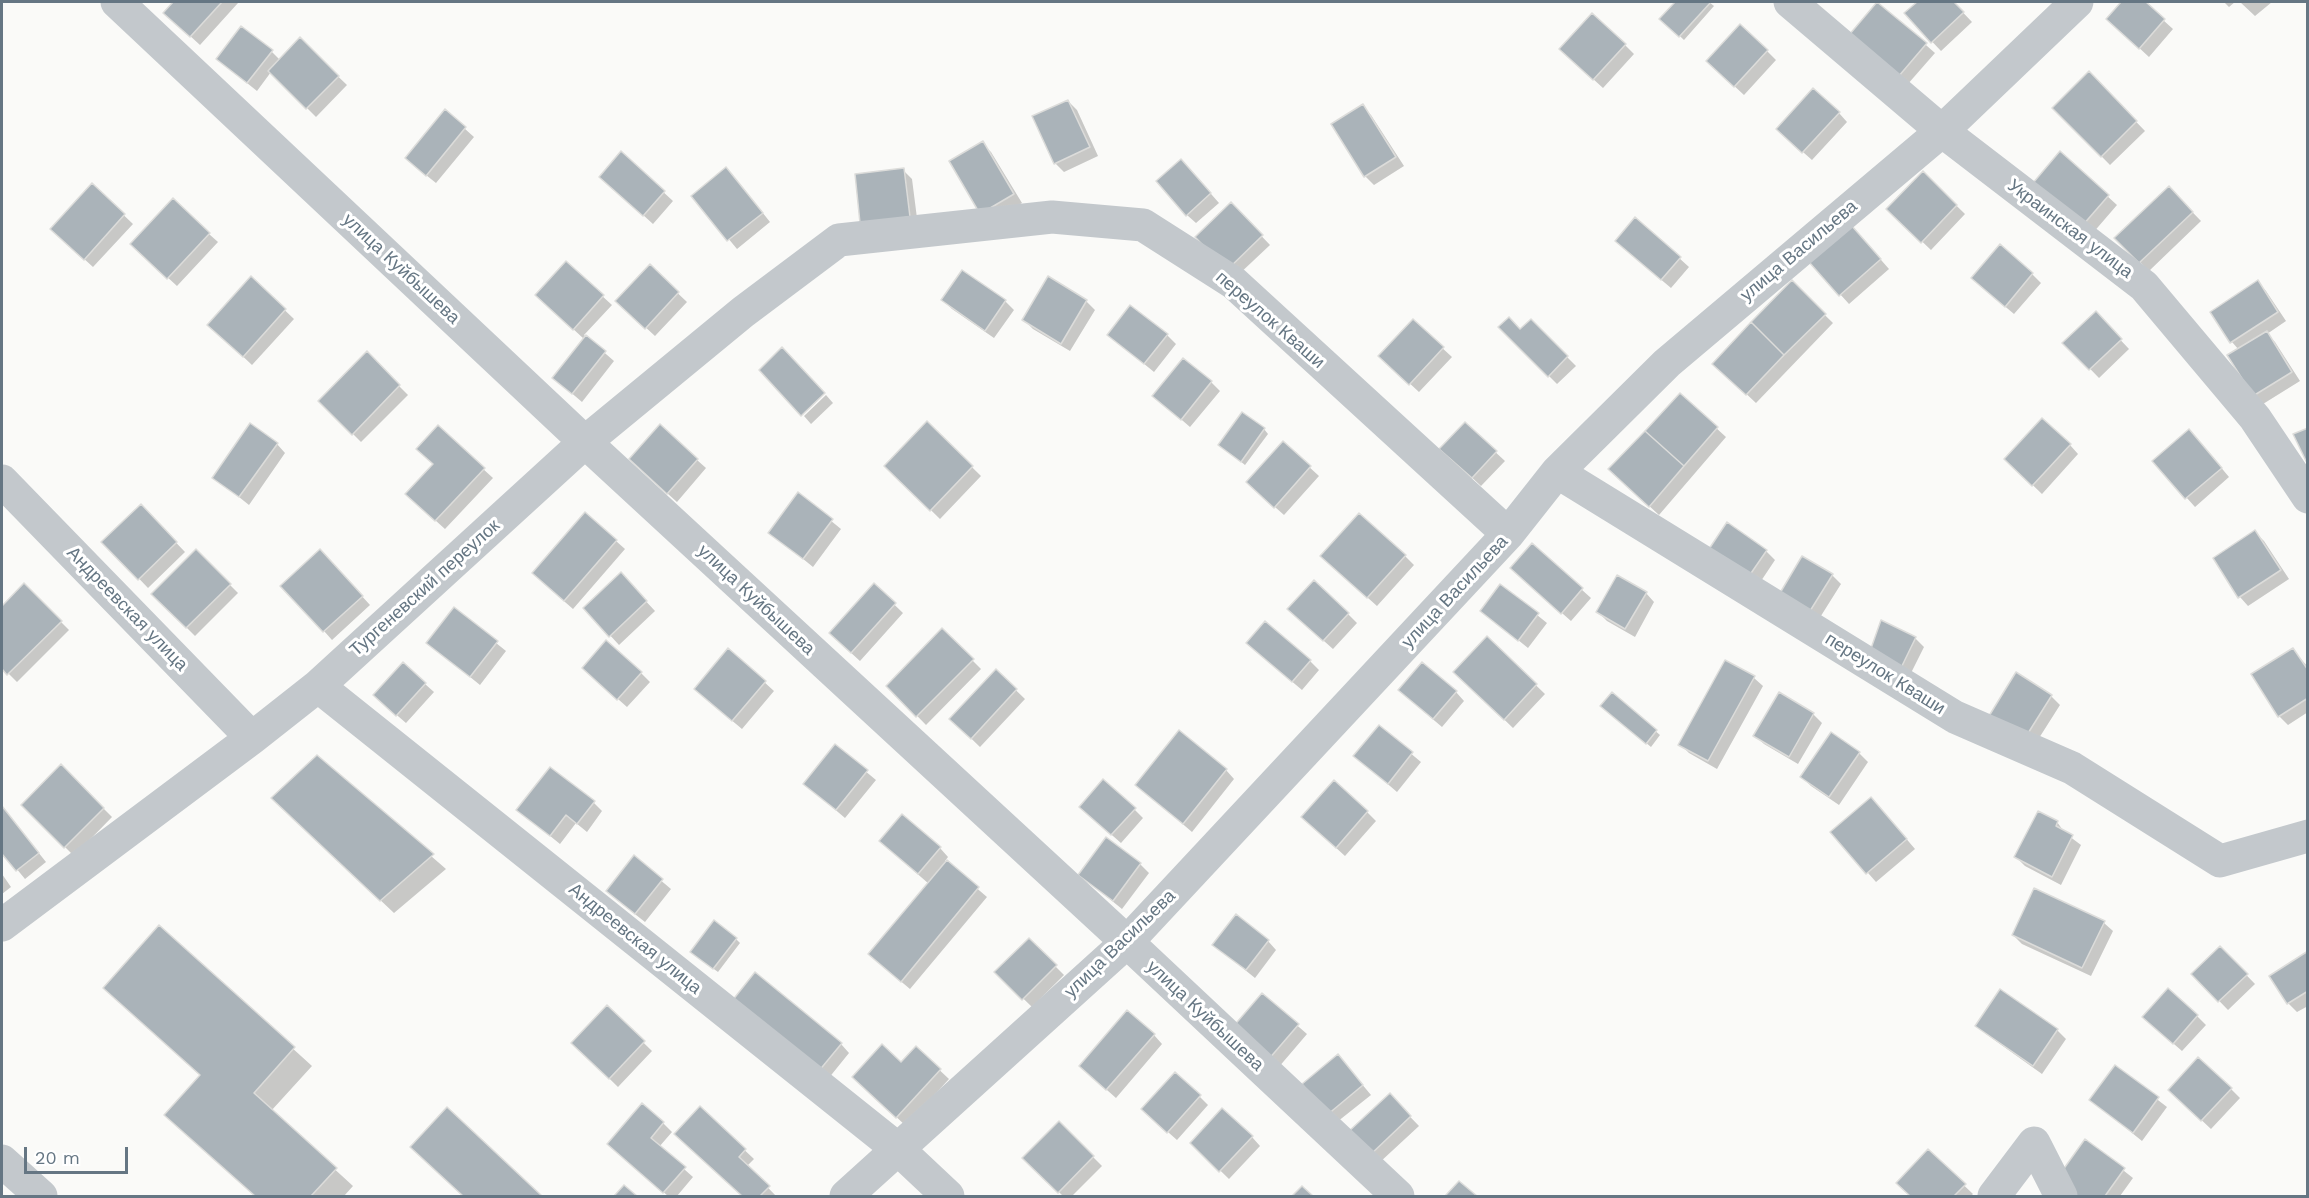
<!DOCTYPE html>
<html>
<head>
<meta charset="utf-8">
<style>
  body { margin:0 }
  #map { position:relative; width:2309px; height:1198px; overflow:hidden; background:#fafaf8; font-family:"Work Sans",sans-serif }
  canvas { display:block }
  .frame { position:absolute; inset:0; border:3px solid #657683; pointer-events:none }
  .scale { position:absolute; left:24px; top:1147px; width:104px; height:27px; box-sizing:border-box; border:3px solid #657683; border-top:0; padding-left:8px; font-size:18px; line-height:21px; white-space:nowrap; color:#657683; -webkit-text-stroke:4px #fff; paint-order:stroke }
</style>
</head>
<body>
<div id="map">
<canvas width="2309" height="1198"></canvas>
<div class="frame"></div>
<div class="scale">20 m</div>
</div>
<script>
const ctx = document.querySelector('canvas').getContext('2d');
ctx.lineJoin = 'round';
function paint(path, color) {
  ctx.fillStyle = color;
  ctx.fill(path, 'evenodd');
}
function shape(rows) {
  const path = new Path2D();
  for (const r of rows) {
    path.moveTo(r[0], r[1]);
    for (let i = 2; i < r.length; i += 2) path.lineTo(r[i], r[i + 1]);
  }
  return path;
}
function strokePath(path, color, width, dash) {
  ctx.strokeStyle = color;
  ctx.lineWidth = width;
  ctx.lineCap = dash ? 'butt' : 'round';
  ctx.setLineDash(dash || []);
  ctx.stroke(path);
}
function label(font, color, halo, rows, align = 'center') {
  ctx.font = font + ' "Work Sans",sans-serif';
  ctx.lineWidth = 6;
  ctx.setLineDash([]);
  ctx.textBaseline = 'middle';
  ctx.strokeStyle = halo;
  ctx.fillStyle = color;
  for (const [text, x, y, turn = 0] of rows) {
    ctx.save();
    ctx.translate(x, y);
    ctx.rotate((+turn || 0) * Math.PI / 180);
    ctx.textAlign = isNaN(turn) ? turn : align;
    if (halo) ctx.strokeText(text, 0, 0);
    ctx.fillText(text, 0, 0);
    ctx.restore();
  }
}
const shadow = shape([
  [175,2,236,2,238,3,200,45,165,13],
  [1677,2,1709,2,1714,6,1684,40,1662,19],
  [1919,2,1953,2,1972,22,1941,51,1906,14],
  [2123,2,2143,2,2173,29,2149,57,2108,19],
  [2224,2,2235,2,2229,7],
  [2240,2,2272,2,2255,16],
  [1878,3,1935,53,1907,85,1851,35],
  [300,40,347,85,316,117,271,72,257,91,227,67,272,52,280,60],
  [1625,45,1634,54,1603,88,1570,58],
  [1767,51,1776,60,1744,95,1717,70],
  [2089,73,2145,131,2110,165,2054,108],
  [1068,101,1077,110,1098,156,1064,172,1055,163],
  [1362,106,1371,115,1404,166,1374,185,1365,176],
  [445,111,474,137,436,183,416,167],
  [1839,113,1847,122,1812,160,1787,138],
  [982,143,991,152,1022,203,990,222],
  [621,153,673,201,653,224,610,185],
  [2060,153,2117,205,2092,234,2044,191],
  [903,170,912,179,918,226,870,231],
  [1190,170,1219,203,1196,223,1187,215],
  [1923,173,1965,214,1931,250,1888,209],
  [735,178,770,222,737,249,693,196],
  [92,185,133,224,93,267,61,238],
  [2169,188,2201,221,2149,271,2116,238],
  [1231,204,1270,245,1236,277,1197,237],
  [1636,219,1689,267,1671,288,1626,250],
  [209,234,218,242,177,286,141,253],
  [1860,236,1889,269,1849,304,1811,262],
  [566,263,612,305,584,335,614,361,582,402,554,378,584,339,546,304],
  [650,267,687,302,655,336,617,301],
  [2032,274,2041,283,2014,314,1982,287],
  [251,278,294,319,252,365,218,333],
  [1049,278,1086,301,1095,310,1070,351,1033,329,1024,320],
  [2258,282,2266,291,2286,321,2267,334,2275,342,2300,381,2263,404,2254,395,2239,350,2232,342,2212,312],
  [1792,283,1833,323,1756,403,1723,372],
  [943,300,1005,301,1014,310,994,338,952,309],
  [2096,314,2129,349,2099,378,2065,343],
  [1413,321,1452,357,1419,392,1380,356],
  [1531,321,1576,366,1557,384,1500,327,1521,331],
  [1109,335,1167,335,1176,344,1154,372],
  [367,354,408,395,361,442,320,401],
  [1211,382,1220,391,1190,427,1154,396],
  [826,395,833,403,811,424,804,416],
  [1680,395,1726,437,1659,515,1619,478],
  [927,423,981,476,940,519,886,466],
  [1465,424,1505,461,1481,486,1450,457],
  [438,428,493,478,445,529,416,503,435,465],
  [1264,429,1268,434,1245,465,1224,448],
  [2198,440,2229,477,2195,507,2154,461],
  [1283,443,1319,476,1284,515,1257,491],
  [277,444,285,453,249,505,214,477],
  [2070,445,2078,454,2042,494,2015,468],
  [697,460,706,468,677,502,639,468],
  [798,494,841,529,813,567,770,532],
  [141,506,185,552,148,588,104,542],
  [2255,532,2264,541,2289,579,2248,606,2240,597],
  [616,541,625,549,573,609,542,582],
  [1532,545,1591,598,1571,621,1521,577],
  [196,551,238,593,195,636,153,594],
  [1766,551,1775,560,1757,587,1718,561],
  [1405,556,1414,565,1377,606,1331,565],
  [329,560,370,605,332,640,324,631],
  [1832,575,1841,584,1819,619,1791,601],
  [629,583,655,611,619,645,585,608],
  [24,585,69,630,17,682,2,667,2,608],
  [874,585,903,613,860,661,839,642],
  [1501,586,1547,623,1528,648,1482,611],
  [1646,593,1654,602,1635,637,1607,621,1598,612],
  [454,609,506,651,480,685,428,643],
  [1348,614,1357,623,1333,649,1298,618],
  [942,630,981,669,926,725,888,686],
  [1487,638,1545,694,1513,728,1455,672],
  [1915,638,1924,647,1907,681,1879,666],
  [729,650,774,691,742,729,705,698],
  [2293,650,2308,667,2308,712,2288,725,2279,716],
  [1257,652,1310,661,1319,670,1302,690],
  [996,671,1025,699,980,747,951,719],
  [641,673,650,682,627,707,593,677],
  [1754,678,1763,686,1717,769,1689,753,1680,744],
  [425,684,434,692,406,723,384,704],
  [1456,692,1464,701,1442,727,1409,699],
  [1612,694,1660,735,1651,747,1606,710],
  [2051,696,2060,705,2034,746,2000,724],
  [1813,714,1822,723,1798,764,1764,744,1755,736],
  [1379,727,1421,762,1397,792,1355,756],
  [835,746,876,780,845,818,805,784],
  [1859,753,1868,762,1839,805,1811,786,1802,777],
  [317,757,446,869,394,913,286,811],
  [61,766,112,817,74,856,23,805],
  [1226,770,1234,779,1192,832,1137,785],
  [594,803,602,811,587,832,576,823,560,844,518,810],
  [2,807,46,862,25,879,2,851],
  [1880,808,1915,849,1876,882,1832,832],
  [1134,809,1143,818,1121,843,1089,815],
  [1367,812,1376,821,1345,856,1312,826],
  [2057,822,2065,833,2081,845,2061,885,2025,866,2016,857],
  [940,848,948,857,945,861,987,897,910,989,879,963,929,884,890,850],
  [634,858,671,889,645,922,617,900],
  [1140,864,1149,873,1122,909,1080,875],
  [2,874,11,887,2,894],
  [2104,923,2113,931,2091,976,2022,944,2013,935],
  [159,927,312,1066,271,1111,353,1186,344,1196,255,1196,166,1115,201,1076,122,1005],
  [736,939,740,943,718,972,696,956],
  [1029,940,1064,975,1032,1007,996,972],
  [1268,941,1276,950,1255,978,1214,945],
  [2220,948,2255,984,2228,1010,2193,974],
  [2308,953,2308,1006,2297,1012,2288,1003,2271,976],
  [1262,995,1307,1034,1278,1068,1242,1037],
  [607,1007,652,1051,618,1087,573,1043],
  [742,1010,841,1044,849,1053,828,1079],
  [2197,1016,2206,1025,2182,1051,2152,1025],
  [1977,1026,2057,1030,2066,1039,2042,1074,1986,1034],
  [1154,1035,1162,1044,1116,1098,1090,1075],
  [916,1048,949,1079,906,1126,863,1086,901,1064],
  [1346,1065,1371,1095,1337,1122,1328,1113],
  [2115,1067,2167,1107,2142,1141,2091,1100],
  [2231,1089,2240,1098,2211,1129,2179,1099],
  [1390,1096,1419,1126,1379,1163,1350,1133],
  [1200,1097,1208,1105,1177,1140,1152,1118],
  [700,1108,754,1159,747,1166,776,1196,743,1196,685,1143],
  [447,1110,540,1196,464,1196,425,1160],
  [663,1123,672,1132,659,1147,693,1177,677,1196,668,1196,618,1153],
  [1059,1123,1102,1166,1072,1196,1063,1196,1024,1158],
  [1252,1137,1260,1146,1229,1179,1192,1143],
  [2086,1141,2133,1178,2120,1196,2076,1196],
  [1928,1151,1973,1194,1971,1196,1911,1196,1898,1183]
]);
const building = shape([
  [173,2,222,2,190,37,163,13,173,2],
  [1675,2,1711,2,1679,37,1659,19,1675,2],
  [1877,2,1927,43,1898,77,1849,35,1877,2],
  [1917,2,1954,2,1964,12,1931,43,1904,13,1917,2],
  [2121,2,2146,2,2165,19,2139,49,2106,19,2121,2],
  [1592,13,1626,44,1593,80,1559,49,1592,13],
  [1740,24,1768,50,1734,87,1706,61,1740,24],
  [241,26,273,50,247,83,216,59,241,26],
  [300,37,339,76,306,109,268,71,300,37],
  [2089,71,2137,121,2101,157,2052,108,2089,71],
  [1813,88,1840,112,1802,153,1776,129,1813,88],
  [1068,100,1090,147,1054,164,1032,116,1068,100],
  [1363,104,1396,157,1364,177,1331,124,1363,104],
  [445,109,466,127,426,176,405,158,445,109],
  [983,141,1014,194,980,214,949,161,983,141],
  [621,151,665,191,643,216,599,177,621,151],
  [2060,151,2109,195,2082,226,2033,183,2060,151],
  [1181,159,1211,193,1186,216,1156,181,1181,159],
  [726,167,763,213,727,241,691,196,726,167],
  [904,168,910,217,860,223,855,174,904,168],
  [1923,171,1957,205,1921,243,1886,209,1923,171],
  [92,183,125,214,84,260,50,229,92,183],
  [2169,186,2193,212,2139,263,2114,238,2169,186],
  [173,198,210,233,167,279,130,244,173,198],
  [1231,202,1263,235,1227,270,1195,237,1231,202],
  [1635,217,1681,257,1661,280,1615,241,1635,217],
  [1851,225,1881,259,1839,296,1809,262,1851,225],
  [2000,244,2033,273,2005,307,1971,278,2000,244],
  [566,261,604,295,573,330,535,295,566,261],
  [650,264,679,292,645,329,615,301,650,264],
  [962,270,1006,300,985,331,941,300,962,270],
  [251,276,286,309,243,357,207,325,251,276],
  [1048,276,1087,300,1061,344,1022,320,1048,276],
  [1792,280,1826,314,1784,355,1751,322,1792,280],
  [2258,280,2278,312,2230,343,2210,312,2258,280],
  [1130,305,1168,334,1144,364,1107,335,1130,305],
  [2096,311,2122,339,2089,370,2062,343,2096,311],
  [1509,317,1520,329,1531,319,1568,356,1548,377,1498,327,1509,317],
  [1413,319,1444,347,1409,385,1378,356,1413,319],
  [1751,322,1784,355,1746,395,1712,364,1751,322],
  [2267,331,2292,372,2253,396,2227,355,2267,331],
  [586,335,606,351,572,394,552,378,586,335],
  [782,347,825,393,801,416,759,370,782,347],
  [367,351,400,385,352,435,318,401,367,351],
  [1183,358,1212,381,1181,420,1152,396,1183,358],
  [1680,393,1718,427,1684,466,1645,431,1680,393],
  [1242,412,1265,428,1241,462,1218,445,1242,412],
  [2042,418,2071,444,2032,486,2004,459,2042,418],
  [927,421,973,466,930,511,884,466,927,421],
  [1465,422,1497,451,1472,478,1439,449,1465,422],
  [250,423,278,443,239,497,212,478,250,423],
  [660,424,698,459,667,494,629,459,660,424],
  [438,425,485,468,435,521,405,494,433,464,416,449,438,425],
  [2308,428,2308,465,2293,434,2308,428],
  [2189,429,2222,468,2185,499,2152,461,2189,429],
  [1645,431,1684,466,1649,507,1608,469,1645,431],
  [1283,441,1311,466,1274,508,1246,482,1283,441],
  [798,492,833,519,803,559,768,533,798,492],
  [141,504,177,542,138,580,101,542,141,504],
  [585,512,617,540,564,601,532,573,585,512],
  [1359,513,1406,555,1367,598,1320,556,1359,513],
  [1727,522,1767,550,1747,579,1707,552,1727,522],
  [2255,530,2281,570,2238,598,2213,558,2255,530],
  [1532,543,1583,588,1561,614,1510,568,1532,543],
  [196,549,231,584,186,628,151,594,196,549],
  [320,549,363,596,323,632,280,586,320,549],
  [1802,556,1833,574,1810,611,1780,593,1802,556],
  [621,572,647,601,609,637,583,608,621,572],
  [1617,575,1647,592,1625,629,1596,612,1617,575],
  [1314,580,1349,613,1323,641,1287,609,1314,580],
  [24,583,62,621,7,675,2,669,2,606,24,583],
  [874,583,896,603,851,653,829,633,874,583],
  [1500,584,1539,613,1518,641,1480,611,1500,584],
  [454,607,498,641,470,677,426,643,454,607],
  [1881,620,1916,637,1898,674,1868,657,1881,620],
  [1265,621,1311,660,1292,682,1246,643,1265,621],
  [942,628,974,659,916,717,886,686,942,628],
  [1487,636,1537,684,1504,720,1453,672,1487,636],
  [606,640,642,672,617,700,582,668,606,640],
  [728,648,766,681,732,721,694,689,728,648],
  [2293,648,2308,670,2308,698,2278,717,2251,674,2293,648],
  [1725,660,1755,676,1708,761,1678,745,1725,660],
  [403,662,426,683,396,716,373,695,403,662],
  [1422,662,1457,691,1433,719,1398,690,1422,662],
  [996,669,1017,689,971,739,949,719,996,669],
  [2016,672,2052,695,2025,738,1989,716,2016,672],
  [1612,692,1657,730,1646,744,1600,706,1612,692],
  [1779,692,1814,713,1789,757,1753,736,1779,692],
  [1379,725,1413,752,1388,784,1353,756,1379,725],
  [1179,730,1227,769,1183,824,1135,785,1179,730],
  [1831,732,1860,752,1829,797,1800,777,1831,732],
  [835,744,868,770,836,810,803,784,835,744],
  [317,755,434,854,380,901,271,798,317,755],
  [61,764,104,808,64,848,21,805,61,764],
  [550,767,595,801,577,824,566,815,550,836,516,810,550,767],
  [1103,779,1136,808,1111,835,1079,807,1103,779],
  [1334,780,1368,811,1336,848,1301,817,1334,780],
  [1871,797,1907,839,1866,874,1830,832,1871,797],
  [2,806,39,853,16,871,2,854,2,806],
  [2038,811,2058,821,2056,826,2073,835,2052,877,2014,857,2038,811],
  [902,814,941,847,918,874,879,841,902,814],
  [1106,837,1141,863,1113,901,1078,875,1106,837],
  [634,855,663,879,635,914,606,891,634,855],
  [947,860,979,887,901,982,868,954,947,860],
  [2034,888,2105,921,2082,968,2012,935,2034,888],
  [1236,914,1269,940,1246,970,1212,945,1236,914],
  [714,920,737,938,713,969,690,952,714,920],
  [159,925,295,1047,254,1093,337,1168,311,1196,255,1196,164,1115,200,1075,103,988,159,925],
  [1029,938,1057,965,1022,1000,994,972,1029,938],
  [2220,946,2248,974,2218,1002,2191,974,2220,946],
  [2308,951,2308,991,2287,1004,2269,976,2308,951],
  [755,972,842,1043,818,1072,732,1001,755,972],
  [2168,988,2198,1015,2173,1044,2142,1017,2168,988],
  [2000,989,2058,1029,2033,1066,1975,1026,2000,989],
  [1262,993,1299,1024,1268,1060,1232,1028,1262,993],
  [607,1005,645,1041,609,1079,571,1043,607,1005],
  [1127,1010,1155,1034,1106,1090,1079,1066,1127,1010],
  [882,1044,901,1062,916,1046,941,1069,896,1118,852,1077,882,1044],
  [1338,1054,1363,1085,1327,1115,1302,1084,1338,1054],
  [2198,1057,2232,1088,2201,1121,2168,1090,2198,1057],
  [2115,1065,2159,1097,2133,1133,2089,1100,2115,1065],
  [1175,1072,1201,1095,1167,1133,1141,1109,1175,1072],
  [1390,1093,1411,1116,1369,1156,1347,1133,1390,1093],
  [642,1103,664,1122,651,1138,686,1167,663,1193,607,1144,642,1103],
  [700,1106,746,1149,739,1157,770,1186,760,1196,742,1196,674,1134,700,1106],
  [447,1107,542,1196,463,1196,410,1147,447,1107],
  [1222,1108,1253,1136,1219,1172,1190,1143,1222,1108],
  [1059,1121,1094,1156,1058,1193,1022,1158,1059,1121],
  [2085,1139,2125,1168,2105,1196,2077,1196,2055,1181,2085,1139],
  [1928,1149,1966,1184,1954,1196,1910,1196,1896,1183,1928,1149],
  [1459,1181,1477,1196,1445,1196,1459,1181],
  [624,1185,637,1196,614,1196,624,1185],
  [1302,1186,1313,1196,1292,1196,1302,1186]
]);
const minor = shape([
  [117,2,585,442,1127,942,1398,1196],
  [1790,2,1942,131,2144,286,2255,418,2308,497],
  [1557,472,1955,717,2072,768,2220,861,2308,836],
  [2,481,252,738],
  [318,686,899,1150,948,1196],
  [2,925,252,738,318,686,585,442,743,312,839,240,1052,217,1143,225,1234,283,1508,534],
  [2,1161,41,1196],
  [846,1196,1127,942,1508,534,1557,472,1667,363,1942,131,2077,2],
  [1994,1196,2034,1143,2061,1196]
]);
const streetNames = [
  ["Украинская улица",2070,229,37],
  ["улица Васильева",1799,251,-40],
  ["улица Куйбышева",401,269,43],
  ["переулок Кваши",1270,320,41],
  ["Тургеневский переулок",425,588,-42],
  ["улица Васильева",1455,592,-47],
  ["улица Куйбышева",756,600,43],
  ["Андреевская улица",127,609,46],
  ["переулок Кваши",1885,674,32],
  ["Андреевская улица",635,939,39],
  ["улица Васильева",1120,944,-44],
  ["улица Куйбышева",1205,1016,43]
];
paint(shadow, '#0003');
paint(building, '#aab3b9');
strokePath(building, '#dcdcda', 1.5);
strokePath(minor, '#c3c8cc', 33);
label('18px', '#657683', '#fff', streetNames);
</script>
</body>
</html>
